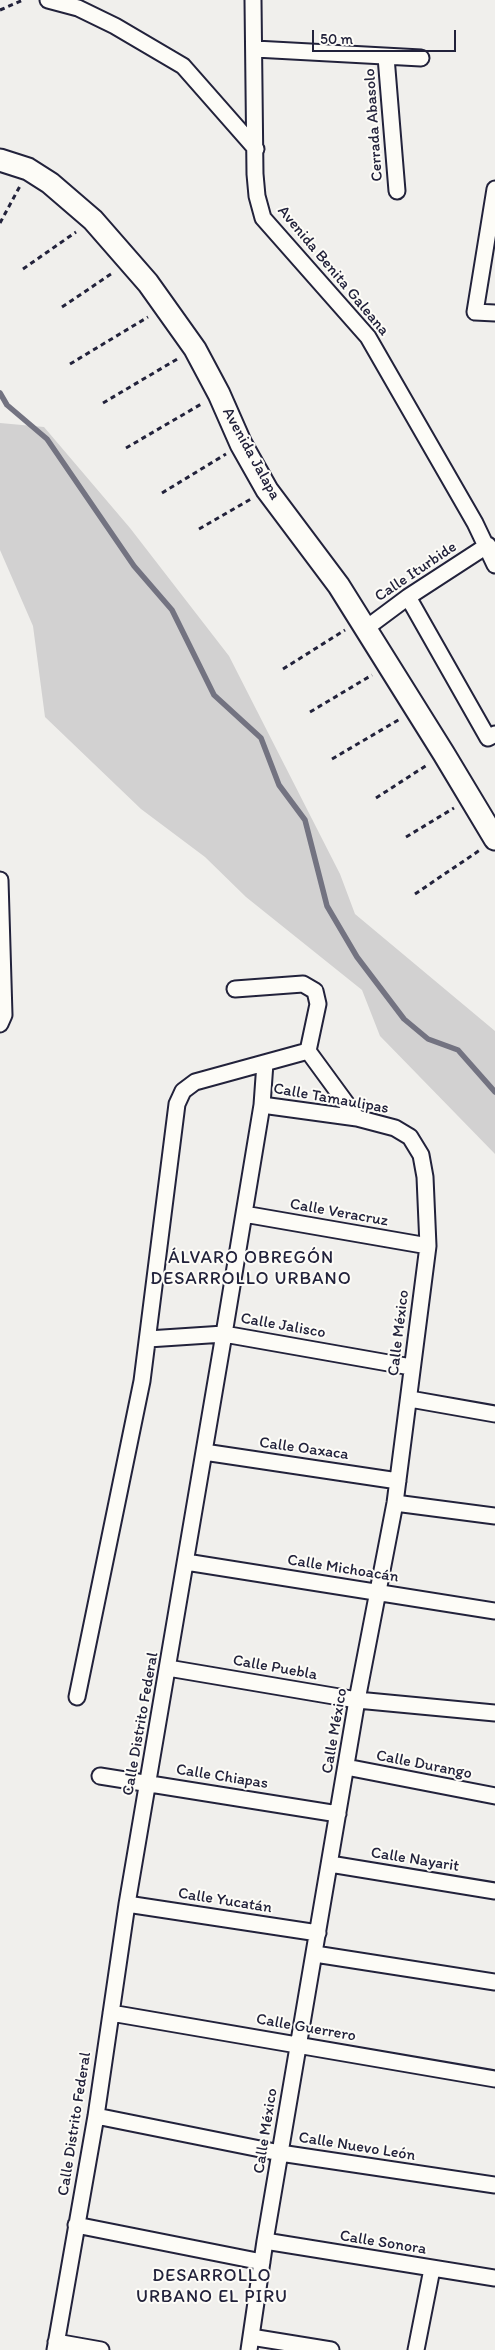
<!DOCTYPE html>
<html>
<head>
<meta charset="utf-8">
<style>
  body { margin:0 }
  #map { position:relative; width:495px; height:2350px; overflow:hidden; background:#f0efec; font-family:Itim,sans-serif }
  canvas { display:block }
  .scale { position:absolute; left:312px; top:30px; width:144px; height:22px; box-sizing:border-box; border:2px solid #22223b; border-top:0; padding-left:6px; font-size:15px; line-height:18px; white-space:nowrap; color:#22223b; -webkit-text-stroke:4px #fdfcf7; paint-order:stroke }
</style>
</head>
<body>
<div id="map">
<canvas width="495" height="2350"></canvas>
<div class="scale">50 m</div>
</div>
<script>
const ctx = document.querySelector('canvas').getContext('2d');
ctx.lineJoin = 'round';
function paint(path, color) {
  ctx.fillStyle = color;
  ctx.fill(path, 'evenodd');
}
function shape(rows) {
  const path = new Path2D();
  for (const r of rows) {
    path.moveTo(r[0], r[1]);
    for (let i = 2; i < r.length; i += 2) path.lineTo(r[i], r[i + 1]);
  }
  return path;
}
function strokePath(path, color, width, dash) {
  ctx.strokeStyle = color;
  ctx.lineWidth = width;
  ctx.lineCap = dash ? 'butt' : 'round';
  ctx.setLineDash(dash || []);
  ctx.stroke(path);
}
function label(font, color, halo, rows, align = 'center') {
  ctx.font = font + ' Itim,sans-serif';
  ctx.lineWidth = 4;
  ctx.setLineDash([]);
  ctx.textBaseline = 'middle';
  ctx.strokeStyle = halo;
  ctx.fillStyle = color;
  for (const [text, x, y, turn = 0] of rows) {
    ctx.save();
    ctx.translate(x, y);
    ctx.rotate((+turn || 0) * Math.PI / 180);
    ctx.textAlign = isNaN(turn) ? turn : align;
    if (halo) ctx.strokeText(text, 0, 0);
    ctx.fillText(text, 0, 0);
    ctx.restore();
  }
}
const green = shape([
  [0,423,44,427,130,528,229,656,340,874,355,914,495,1031,495,1154,380,1036,362,990,246,897,205,857,141,809,45,717,33,626,0,550]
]);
const stream = shape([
  [0,393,7,405,47,439,134,566,172,610,214,695,261,738,279,785,305,820,327,906,357,957,404,1019,428,1039,458,1050,495,1092]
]);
const path = shape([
  [0,10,23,0],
  [0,223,20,186],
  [23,269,76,232],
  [62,307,114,272],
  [70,364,148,317],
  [103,403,179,358],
  [126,448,203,403],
  [162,493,226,454],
  [199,529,251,499],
  [283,669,345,630],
  [310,712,372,675],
  [332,759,400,719],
  [376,798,427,765],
  [406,837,454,808],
  [415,894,480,850]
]);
const street = shape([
  [48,0,78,8,115,26,183,66,256,149],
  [253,0,255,174,257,196,263,218,368,337,475,523,495,565],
  [255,49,421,58],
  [386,57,397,191],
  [495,189,475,312,495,313],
  [408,597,488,738,495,734],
  [365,629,408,597,488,545],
  [0,880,4,1015,0,1024],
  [235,989,303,984,315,991,318,1004,308,1051],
  [308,1051,357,1118],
  [244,1214,428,1246],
  [148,1339,224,1334,411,1367],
  [410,1399,495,1414],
  [204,1452,398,1481],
  [395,1503,495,1516],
  [186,1562,495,1611],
  [168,1668,357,1700,495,1713],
  [77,1697,142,1381,177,1104,183,1091,195,1082,308,1051],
  [346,1767,495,1796],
  [100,1776,338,1814],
  [330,1864,495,1891],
  [127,1904,318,1933],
  [315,1954,495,1982],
  [111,2013,495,2079],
  [96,2116,280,2153,495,2185],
  [76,2225,262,2262],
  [265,2241,495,2278],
  [251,2337,331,2350],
  [56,2342,101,2350],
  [55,2350,96,2116,127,1904,224,1334,262,1105,265,1063],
  [249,2350,265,2241,357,1700,395,1503,428,1246,425,1177,421,1155,410,1137,395,1128,357,1118,262,1105],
  [416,2350,432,2269]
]);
const secondary = shape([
  [0,160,28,169,50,183,93,220,148,283,195,349,219,394,241,444,267,490,339,586,444,754,495,839]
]);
const streetNames = [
  ["Cerrada Abasolo",374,125,-94],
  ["Avenida Benita Galeana",333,271,50],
  ["Avenida Jalapa",251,454,61],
  ["Calle Iturbide",416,572,-34],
  ["Calle Tamaulipas",331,1099,10],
  ["Calle Veracruz",339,1213,10],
  ["Calle Jalisco",283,1326,10],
  ["Calle México",399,1333,-83],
  ["Calle Oaxaca",304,1449,8],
  ["Calle Michoacán",343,1569,9],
  ["Calle Puebla",275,1668,10],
  ["Calle Distrito Federal",141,1724,-80],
  ["Calle México",335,1731,-80],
  ["Calle Durango",424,1765,11],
  ["Calle Chiapas",222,1777,9],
  ["Calle Nayarit",415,1860,9],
  ["Calle Yucatán",225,1901,9],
  ["Calle Guerrero",306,2028,10],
  ["Calle Distrito Federal",75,2124,-81],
  ["Calle México",266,2131,-81],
  ["Calle Nuevo León",357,2147,9],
  ["Calle Sonora",383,2243,9]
];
const neighbourhoodNames = [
  ["ÁLVARO OBREGÓN",251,1258],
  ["DESARROLLO URBANO",251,1279],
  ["DESARROLLO",212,2276],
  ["URBANO EL PIRU",212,2297]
];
paint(green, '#d2d1d1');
strokePath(stream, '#737381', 5.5);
strokePath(street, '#22223b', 19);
strokePath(secondary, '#22223b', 25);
strokePath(path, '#22223b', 3, [5, 4]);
strokePath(street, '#fdfcf7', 15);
strokePath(secondary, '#fdfcf7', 21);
label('16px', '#22223b', '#fdfcf7', streetNames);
ctx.letterSpacing = '1px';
label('18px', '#22223b', '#fdfcf7', neighbourhoodNames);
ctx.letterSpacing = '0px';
</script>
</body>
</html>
